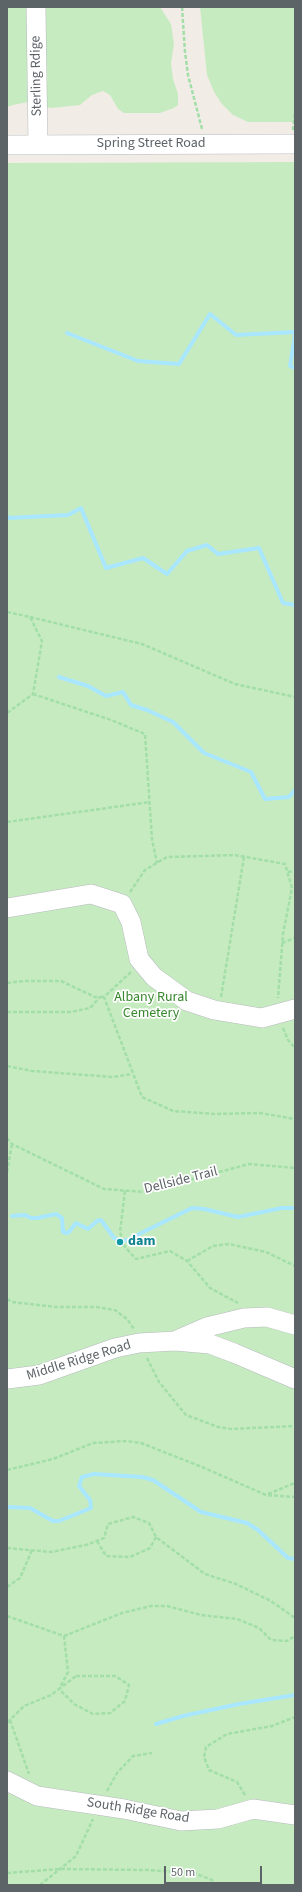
<!DOCTYPE html>
<html>
<head>
<meta charset="utf-8">
<style>
  body { margin:0 }
  #map { position:relative; width:302px; height:1892px; overflow:hidden; background:#f1ede6; font-family:"Source Sans 3",sans-serif }
  canvas { display:block }
  .frame { position:absolute; inset:0; border:8px solid #5d6468; pointer-events:none }
  .scale { position:absolute; left:164px; top:1866px; width:98px; height:18px; box-sizing:border-box; border:2px solid #5d6468; border-top:0; padding-left:5px; font-size:12px; line-height:14px; white-space:nowrap; color:#5d6468; -webkit-text-stroke:3px #fff; paint-order:stroke }
</style>
</head>
<body>
<div id="map">
<canvas width="302" height="1892"></canvas>
<div class="frame"></div>
<div class="scale">50 m</div>
</div>
<script>
const ctx = document.querySelector('canvas').getContext('2d');
ctx.lineJoin = 'round';
function paint(path, color) {
  ctx.fillStyle = color;
  ctx.fill(path, 'evenodd');
}
function shape(rows) {
  const path = new Path2D();
  for (const r of rows) {
    path.moveTo(r[0], r[1]);
    for (let i = 2; i < r.length; i += 2) path.lineTo(r[i], r[i + 1]);
  }
  return path;
}
function strokePath(path, color, width, dash) {
  ctx.strokeStyle = color;
  ctx.lineWidth = width;
  ctx.lineCap = dash ? 'butt' : 'round';
  ctx.setLineDash(dash || []);
  ctx.stroke(path);
}
function label(font, color, halo, rows, align = 'center') {
  ctx.font = font + ' "Source Sans 3",sans-serif';
  ctx.lineWidth = 3.5;
  ctx.setLineDash([]);
  ctx.textBaseline = 'middle';
  ctx.strokeStyle = halo;
  ctx.fillStyle = color;
  for (const [text, x, y, turn = 0] of rows) {
    ctx.save();
    ctx.translate(x, y);
    ctx.rotate((+turn || 0) * Math.PI / 180);
    ctx.textAlign = isNaN(turn) ? turn : align;
    if (halo) ctx.strokeText(text, 0, 0);
    ctx.fillText(text, 0, 0);
    ctx.restore();
  }
}
const green = shape([
  [7,7,160,7,171,24,174,44,171,63,173,79,178,94,178,105,174,108,160,113,124,113,118,109,110,95,103,91,92,95,80,105,51,108,28,102,13,105,7,107],
  [200,7,295,7,295,122,248,122,233,115,222,104,214,92,207,75],
  [295,162,295,1885,7,1885,7,163]
]);
const stream = shape([
  [67,333,138,361,179,364,210,314,236,335,295,332],
  [295,335,290,366,295,368],
  [7,516,8,518,68,515,81,508,106,568,143,558,167,574,187,551,207,545,218,554,259,548,283,603,295,605],
  [59,677,88,686,106,696,123,692,131,705,147,710,173,722,204,753,251,772,265,799,289,797,295,790],
  [12,1216,25,1215,31,1218,37,1218,56,1214,62,1218,63,1232,66,1233,69,1232,76,1223,88,1229,97,1221,101,1220,114,1238,120,1241,127,1240,192,1208,204,1209,238,1217,282,1208,295,1208],
  [7,1507,30,1508,53,1521,59,1521,91,1508,90,1500,79,1486,82,1477,94,1474,142,1477,153,1480,201,1512,247,1523,258,1530,288,1558,295,1559],
  [156,1724,183,1716,239,1704,295,1695]
]);
const path = shape([
  [182,7,185,52,188,75,202,129],
  [293,130,295,112],
  [7,612,30,617,42,641,33,694,7,713],
  [30,617,142,644,235,684,295,697],
  [33,694,111,720,145,734,152,839,157,863],
  [7,822,150,802],
  [288,872,295,871],
  [130,892,145,870,167,857,235,855,285,864,292,888,283,934,278,998],
  [282,943,295,938],
  [131,972,104,997,142,1097,173,1111,215,1114,260,1113,295,1119],
  [7,983,24,981,61,981,95,997,104,997],
  [221,997,244,857],
  [7,1012,71,1012,90,1008,100,997],
  [283,1028,288,1040,295,1048],
  [7,1066,32,1071,113,1077,132,1074],
  [7,1138,12,1144,104,1189,145,1192,249,1164,295,1168],
  [7,1172,12,1144],
  [125,1191,120,1232,125,1247,136,1259,170,1251,187,1261,210,1288,238,1303],
  [187,1261,213,1246,229,1244,266,1252,295,1266],
  [7,1299,12,1302,56,1307,96,1307,115,1310,127,1319,134,1329],
  [147,1358,159,1382,186,1415,218,1427,231,1429,295,1426],
  [7,1470,53,1459,93,1443,126,1441,141,1443,202,1467,266,1495,295,1497],
  [268,1494,295,1483],
  [97,1541,106,1556,130,1557,150,1548,156,1537],
  [7,1548,51,1552,86,1545,104,1538,108,1524,133,1517,149,1523,156,1537,205,1574,236,1584,271,1601,295,1618],
  [7,1587,20,1578,32,1550],
  [7,1616,64,1636,68,1672,59,1689,51,1695,24,1706,7,1723],
  [64,1636,122,1613,151,1606,167,1606,201,1615,237,1619,259,1628,271,1640,287,1641,295,1636],
  [76,1676,115,1676,129,1685,125,1701,110,1713,93,1714,74,1704,59,1689,76,1676],
  [10,1720,29,1774],
  [107,1791,117,1773,133,1756,152,1753],
  [245,1795,237,1782,209,1770,204,1757,206,1747,227,1734,272,1726,295,1717],
  [7,1873,60,1869,147,1870,194,1873,212,1880,213,1885],
  [40,1885,76,1856,93,1819]
]);
const minor = shape([
  [36,7,38,145],
  [7,145,295,144],
  [7,908,91,894,122,904,131,922,139,959,154,977,187,1001,214,1010,262,1018,295,1009],
  [177,1340,207,1327,244,1318,267,1317,295,1325],
  [7,1379,39,1375,115,1348,139,1343,175,1341,210,1344,234,1353,295,1379],
  [7,1781,37,1796,124,1809,181,1821,218,1819,253,1809,295,1815]
]);
const markers = [
  [120,1242,4,"#0f9aa8"]
];
const streetNames = [
  ["Sterling Rdige",37,76,-91],
  ["Spring Street Road",151,144],
  ["Dellside Trail",181,1181,-14],
  ["Middle Ridge Road",79,1361,-17],
  ["South Ridge Road",138,1811,9]
];
const parkNames = [
  ["Albany Rural",151,998],
  ["Cemetery",151,1014]
];
const cultureNames = [
  ["dam",128,1242]
];
paint(green, '#c7ebc0');
strokePath(stream, '#a8e7ff', 4);
strokePath(minor, '#b6babe', 20);
strokePath(path, '#a2dea7', 2.5, [4, 2]);
strokePath(minor, '#fff', 19);
for (const [x, y, r, color] of markers) {
  const dot = new Path2D();
  dot.arc(x, y, r, 0, 2 * Math.PI);
  ctx.fillStyle = color;
  ctx.fill(dot);
  strokePath(dot, '#fff', 1.5);
}
label('14px', '#5d6468', '#fff', streetNames);
label('14px', '#37872d', '#fff', parkNames);
label('bold 14px', '#0d838f', '#fff', cultureNames, 'left');
</script>
</body>
</html>
